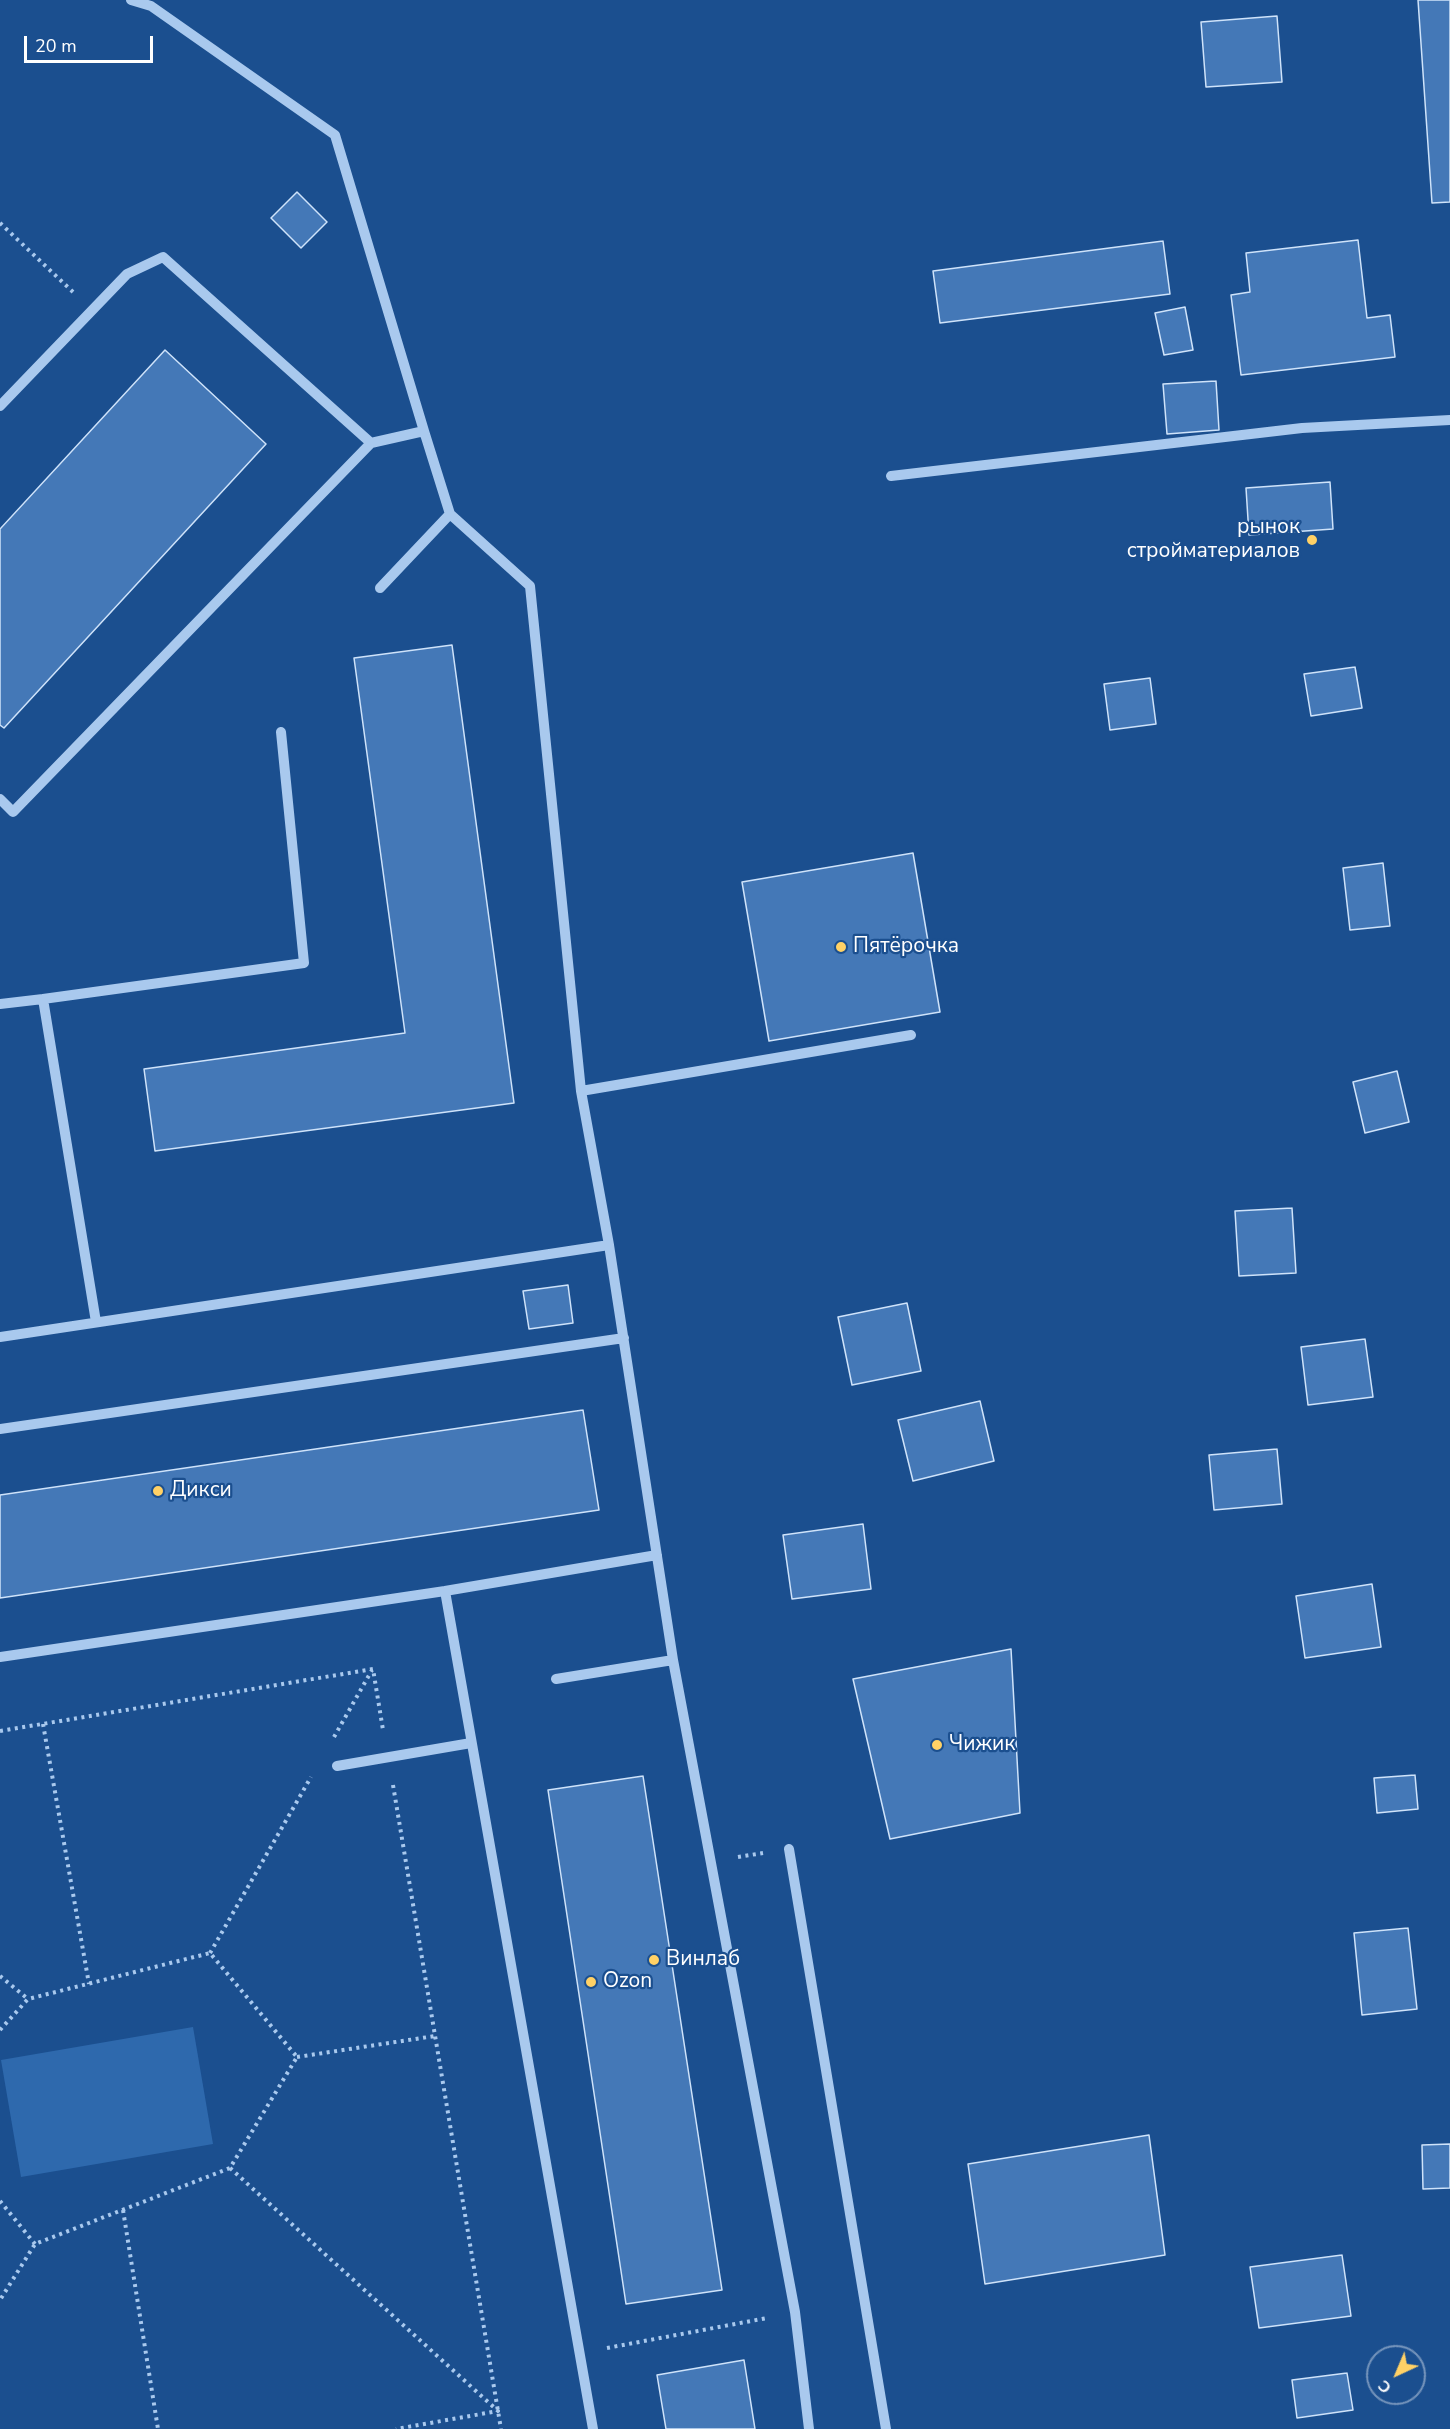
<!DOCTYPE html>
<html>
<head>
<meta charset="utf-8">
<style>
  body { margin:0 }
  #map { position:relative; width:1450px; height:2429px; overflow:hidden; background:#1b4f8f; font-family:"Nunito Sans",sans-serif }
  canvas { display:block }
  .north { position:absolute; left:1366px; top:2345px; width:60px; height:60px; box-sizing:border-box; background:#1b4f8f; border:2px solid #7695bc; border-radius:50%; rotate:224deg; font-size:16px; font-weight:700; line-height:24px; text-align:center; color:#fff }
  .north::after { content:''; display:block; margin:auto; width:21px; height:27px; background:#ffd166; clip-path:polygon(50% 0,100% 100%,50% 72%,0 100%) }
  .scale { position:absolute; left:24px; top:36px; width:129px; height:27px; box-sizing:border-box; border:3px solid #fff; border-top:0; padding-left:8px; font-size:18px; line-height:21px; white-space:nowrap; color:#fff; -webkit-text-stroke:4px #1b4f8f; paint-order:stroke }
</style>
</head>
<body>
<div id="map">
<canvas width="1450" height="2429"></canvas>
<div class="north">С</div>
<div class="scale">20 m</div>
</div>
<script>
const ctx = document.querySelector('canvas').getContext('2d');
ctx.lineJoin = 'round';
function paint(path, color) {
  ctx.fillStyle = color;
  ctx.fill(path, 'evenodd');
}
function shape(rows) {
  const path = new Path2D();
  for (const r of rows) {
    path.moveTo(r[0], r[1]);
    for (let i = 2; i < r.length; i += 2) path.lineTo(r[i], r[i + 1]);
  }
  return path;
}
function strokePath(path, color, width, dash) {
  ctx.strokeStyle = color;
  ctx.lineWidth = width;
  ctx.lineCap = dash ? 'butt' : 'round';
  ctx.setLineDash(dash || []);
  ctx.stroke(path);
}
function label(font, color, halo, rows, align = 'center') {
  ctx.font = font + ' "Nunito Sans",sans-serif';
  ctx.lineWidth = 4.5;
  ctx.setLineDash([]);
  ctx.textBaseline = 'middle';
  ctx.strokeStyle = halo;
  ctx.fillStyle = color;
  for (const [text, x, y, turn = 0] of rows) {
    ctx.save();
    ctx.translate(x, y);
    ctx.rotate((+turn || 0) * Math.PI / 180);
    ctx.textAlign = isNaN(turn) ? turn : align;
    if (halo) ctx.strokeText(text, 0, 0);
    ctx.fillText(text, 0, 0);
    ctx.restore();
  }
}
const green = shape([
  [193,2027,213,2144,21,2177,1,2060]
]);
const building = shape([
  [1418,0,1450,0,1450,202,1432,203,1418,0],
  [1277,16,1282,82,1206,87,1201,22,1277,16],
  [297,192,327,222,301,248,271,218,297,192],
  [1358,240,1367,318,1390,315,1395,357,1241,375,1231,295,1250,292,1246,253,1358,240],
  [1163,241,1170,294,940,323,933,271,1163,241],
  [1185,307,1193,350,1164,355,1155,313,1185,307],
  [165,350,266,444,4,728,0,725,0,529,165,350],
  [1216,381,1219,430,1167,434,1163,384,1216,381],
  [1330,482,1333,529,1249,535,1246,488,1330,482],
  [452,645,514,1103,155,1151,144,1069,405,1033,354,658,452,645],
  [1355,667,1362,708,1311,716,1304,674,1355,667],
  [1150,678,1156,724,1110,730,1104,684,1150,678],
  [913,853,940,1012,769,1041,742,882,913,853],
  [1383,863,1390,926,1350,930,1343,868,1383,863],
  [1397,1071,1409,1122,1365,1133,1353,1082,1397,1071],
  [1292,1208,1296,1273,1239,1276,1235,1211,1292,1208],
  [568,1285,573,1323,529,1329,523,1291,568,1285],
  [907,1303,921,1371,852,1385,838,1317,907,1303],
  [1365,1339,1373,1397,1308,1405,1301,1347,1365,1339],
  [980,1401,994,1461,913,1481,898,1420,980,1401],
  [583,1410,599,1510,0,1598,0,1495,583,1410],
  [1277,1449,1282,1504,1214,1510,1209,1455,1277,1449],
  [863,1524,871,1589,792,1599,783,1535,863,1524],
  [1372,1584,1381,1647,1305,1658,1296,1596,1372,1584],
  [1011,1649,1020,1813,890,1839,853,1679,1011,1649],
  [1415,1775,1418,1809,1377,1813,1374,1778,1415,1775],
  [643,1776,722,2290,626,2304,548,1790,643,1776],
  [1408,1928,1417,2009,1362,2015,1354,1933,1408,1928],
  [1149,2135,1165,2255,985,2284,968,2164,1149,2135],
  [1450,2144,1450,2188,1423,2189,1422,2145,1450,2144],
  [1342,2255,1351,2316,1259,2328,1250,2267,1342,2255],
  [744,2360,755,2429,666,2429,657,2375,744,2360],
  [1347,2373,1353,2410,1297,2418,1292,2380,1347,2373]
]);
const path = shape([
  [0,223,73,292],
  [43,1724,89,1984],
  [0,1731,373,1669,383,1730],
  [334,1737,372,1670],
  [393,1785,501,2429],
  [738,1857,763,1853],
  [210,1953,311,1777],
  [0,1976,28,1999],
  [0,2030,28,1999,210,1953,297,2057,230,2168,35,2244,0,2300],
  [297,2057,435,2036],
  [230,2168,498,2411,396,2429],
  [0,2201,35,2244],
  [123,2210,158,2429],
  [607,2348,767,2318]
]);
const minor = shape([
  [0,406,127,274,163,257,371,443],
  [424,431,450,514,530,586,581,1091,609,1245,673,1660,795,2312,809,2429],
  [891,476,1302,428,1450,420],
  [380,588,450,514],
  [0,799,13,812,371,443,424,431,335,135,151,6,131,0],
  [0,1004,43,999],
  [581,1091,911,1035],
  [96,1322,43,999,304,963,281,732],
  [0,1337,609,1245],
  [0,1429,624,1338],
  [445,1591,657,1555],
  [0,1657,445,1591,593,2429],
  [556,1679,673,1660],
  [337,1766,471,1743],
  [789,1849,886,2429]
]);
const markers = [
  [1312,540,6,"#ffd166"],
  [841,947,6,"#ffd166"],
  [158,1491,6,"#ffd166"],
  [937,1745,6,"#ffd166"],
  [654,1960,6,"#ffd166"],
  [591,1982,6,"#ffd166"]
];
const poiNames = [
  ["рынок",1300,528,"right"],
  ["стройматериалов",1300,552,"right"],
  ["Пятёрочка",853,947],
  ["Дикси",170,1491],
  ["Чижик",949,1745],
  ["Винлаб",666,1960],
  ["Ozon",603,1982]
];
paint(green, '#2e69ad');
paint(building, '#4478b7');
strokePath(building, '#cfe3fa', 1.5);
strokePath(path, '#a9c9ee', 4, [3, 4.5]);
strokePath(minor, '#a9c9ee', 10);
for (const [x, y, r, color] of markers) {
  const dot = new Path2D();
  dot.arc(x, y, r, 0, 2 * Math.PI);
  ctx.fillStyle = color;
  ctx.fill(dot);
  strokePath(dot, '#1b4f8f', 2);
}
label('21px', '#fff', '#1b4f8f', poiNames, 'left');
</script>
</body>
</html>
